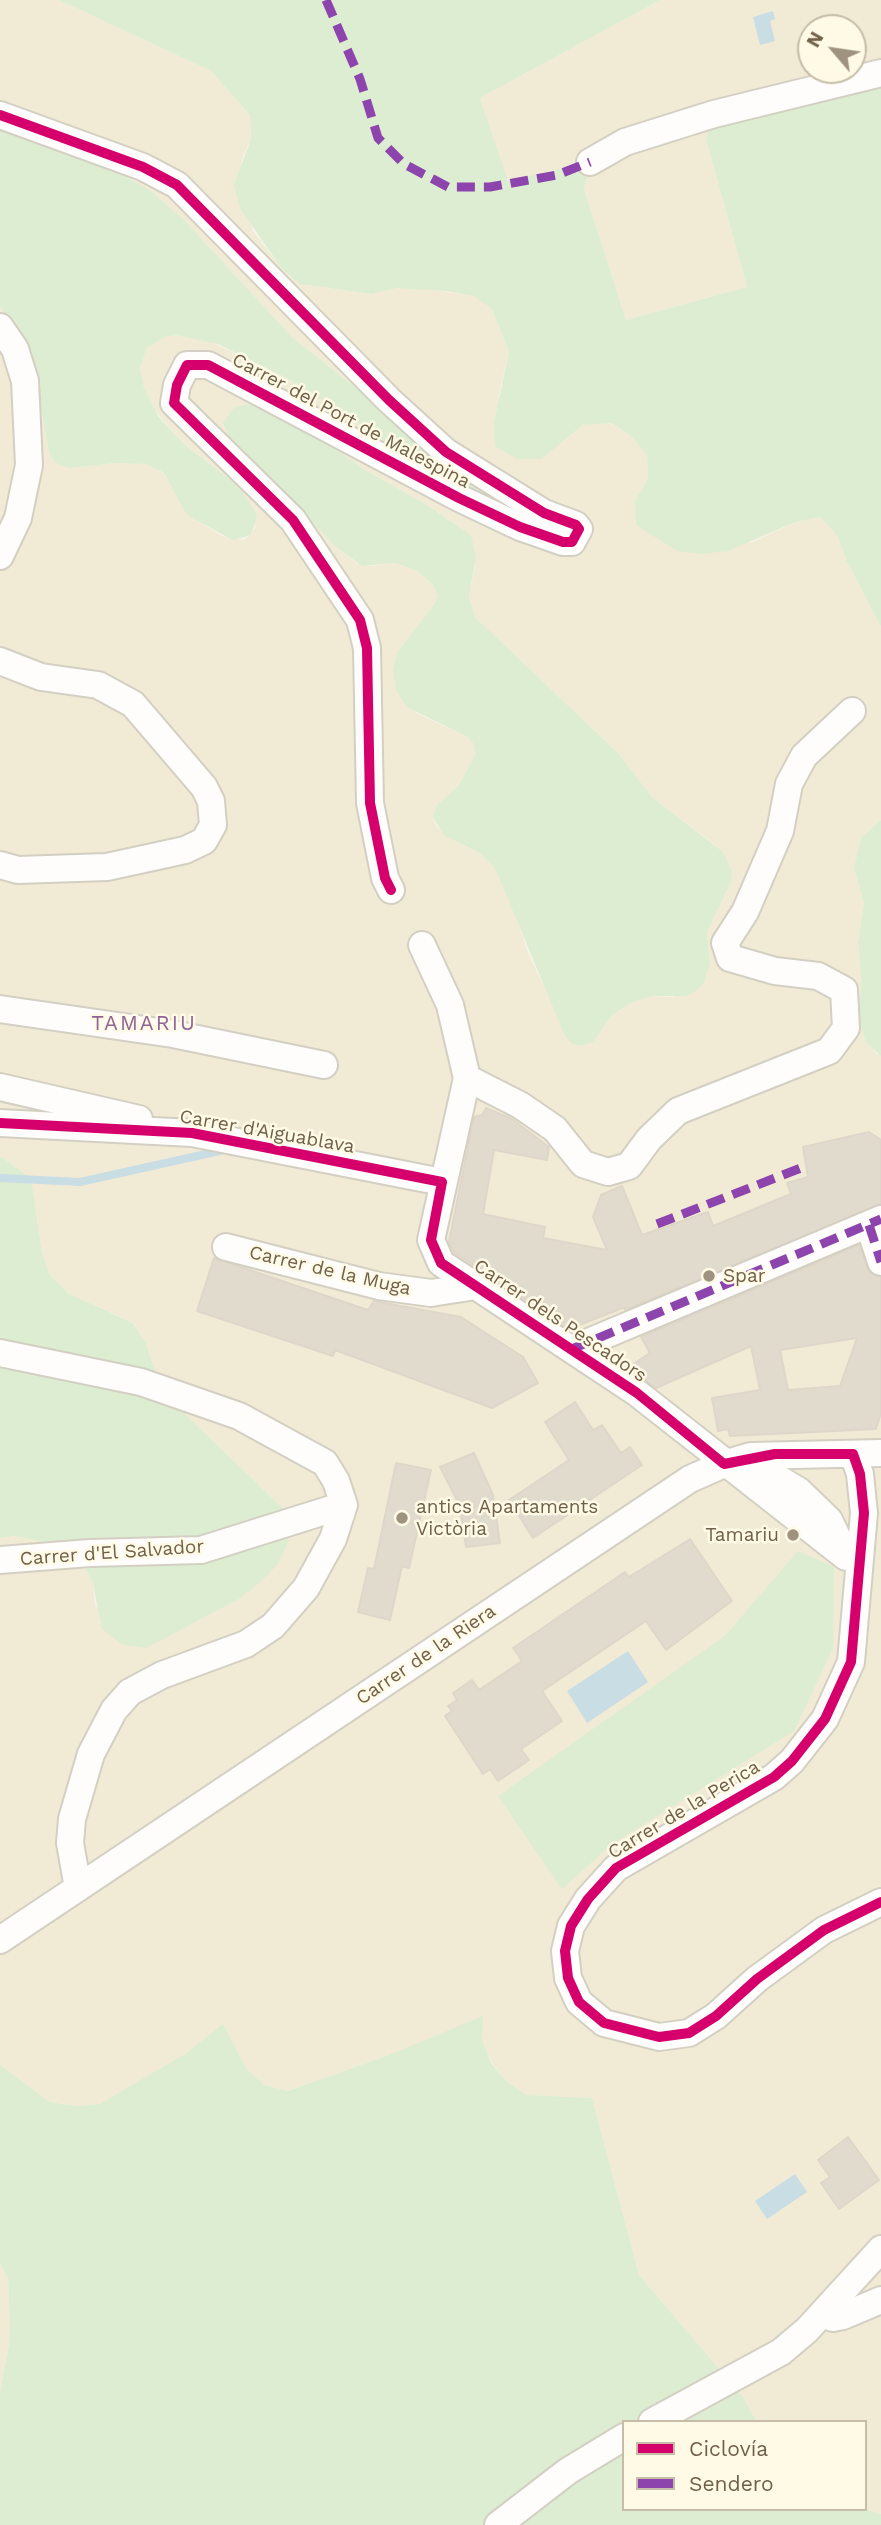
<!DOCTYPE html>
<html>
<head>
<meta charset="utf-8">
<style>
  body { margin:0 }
  #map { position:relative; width:881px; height:2525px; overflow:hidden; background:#f5f3e6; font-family:"Work Sans",sans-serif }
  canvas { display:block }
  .legend { position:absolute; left:622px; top:2420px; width:245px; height:91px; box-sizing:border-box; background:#fffae6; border:2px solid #c6bca7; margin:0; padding:9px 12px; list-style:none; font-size:21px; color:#716049 }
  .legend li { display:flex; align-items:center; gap:14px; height:35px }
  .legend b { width:35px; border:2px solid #c6bca7 }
  .north { position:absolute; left:797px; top:14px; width:70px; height:70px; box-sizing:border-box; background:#fffae6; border:2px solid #c6bca7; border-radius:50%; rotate:299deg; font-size:19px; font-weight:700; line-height:28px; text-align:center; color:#716049 }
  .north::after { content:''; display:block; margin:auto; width:24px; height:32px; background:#9f9380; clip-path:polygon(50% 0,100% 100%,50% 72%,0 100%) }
</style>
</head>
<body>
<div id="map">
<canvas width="881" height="2525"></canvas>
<ul class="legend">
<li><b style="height:9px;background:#d6006c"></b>Ciclovía</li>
<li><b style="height:9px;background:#8e44ad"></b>Sendero</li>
</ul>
<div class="north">N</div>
</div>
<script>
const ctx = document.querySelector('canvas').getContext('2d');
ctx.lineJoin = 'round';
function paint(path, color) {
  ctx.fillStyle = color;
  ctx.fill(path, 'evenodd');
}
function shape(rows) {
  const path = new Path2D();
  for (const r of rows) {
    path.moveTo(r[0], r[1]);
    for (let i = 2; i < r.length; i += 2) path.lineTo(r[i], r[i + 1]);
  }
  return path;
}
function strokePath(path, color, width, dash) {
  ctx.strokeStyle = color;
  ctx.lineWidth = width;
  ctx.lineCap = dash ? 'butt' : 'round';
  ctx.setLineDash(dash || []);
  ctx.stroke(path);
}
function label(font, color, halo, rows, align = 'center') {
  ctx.font = font + ' "Work Sans",sans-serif';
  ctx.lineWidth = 5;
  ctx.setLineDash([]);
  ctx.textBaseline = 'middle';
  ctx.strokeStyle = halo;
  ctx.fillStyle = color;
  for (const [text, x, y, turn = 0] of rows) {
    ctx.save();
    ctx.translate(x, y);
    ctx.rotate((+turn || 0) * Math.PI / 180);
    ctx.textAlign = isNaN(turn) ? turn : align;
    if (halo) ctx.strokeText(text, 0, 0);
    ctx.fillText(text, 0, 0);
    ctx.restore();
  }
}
const residential = shape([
  [0,0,59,0,211,71,250,115,251,139,241,161,252,230,282,269,300,284,372,294,397,288,422,288,473,296,492,309,509,352,498,398,560,444,583,425,610,423,631,436,647,454,648,478,635,501,751,543,795,522,821,517,838,537,846,560,881,627,881,820,861,838,854,867,864,904,858,942,861,979,859,1018,875,1053,881,1056,881,2514,865,2509,865,2422,757,2422,743,2397,639,2275,592,2098,526,2095,506,2081,492,2063,481,2040,389,2055,288,2091,264,2085,246,2068,223,2025,185,2054,121,2093,100,2104,76,2106,50,2102,0,2065,0,1538,14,1536,61,1545,81,1560,93,1583,95,1607,193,1623,239,1599,292,1517,161,1391,146,1343,134,1323,68,1293,50,1275,42,1252,31,1178,0,1156,0,307,34,366,51,457,70,468,115,463,146,464,163,473,194,519,222,536,243,540,251,535,256,526,231,479,185,445,152,407,144,388,140,367,147,348,165,337,176,335,207,340,296,383,413,460,377,404,293,338,184,220,151,191,109,167,0,127],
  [244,405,256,405,327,443,365,470,427,505,471,535,475,567,469,596,475,617,619,754,652,797,715,845,732,870,727,891,707,932,710,964,673,997,652,996,631,1003,612,1015,593,1042,582,1046,572,1044,528,953,507,890,496,870,481,854,462,845,437,827,433,817,436,806,459,785,475,755,474,745,468,737,416,713,398,651,434,606,438,596,434,586,418,571,395,563,372,566,358,564,336,547,235,442,234,408],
  [660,0,881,0,881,73,706,139,747,287,626,320,584,189,589,162,508,182,480,98],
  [811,28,853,28,853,70,811,70],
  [0,2263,8,2278,10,2323,9,2345,0,2392]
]);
const green = shape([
  [59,0,660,0,480,98,508,181,590,162,584,189,626,320,747,287,706,139,714,114,881,73,881,627,846,560,838,537,821,517,795,522,728,551,700,554,677,551,636,525,635,501,648,478,647,455,631,436,611,423,583,425,541,459,517,459,495,446,494,423,509,352,492,309,473,296,446,291,397,288,372,294,300,284,282,269,240,208,234,185,251,139,250,115,211,71],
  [0,127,109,167,151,191,184,220,293,338,482,487,476,495,413,460,296,383,218,344,176,335,165,337,147,348,140,367,144,388,158,416,185,445,230,479,246,497,257,516,251,535,233,540,194,519,186,513,164,473,146,464,115,463,70,468,58,464,51,457,48,446,34,366,0,307],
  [244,405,256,405,327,443,365,470,427,505,471,535,476,557,469,596,475,617,619,754,652,797,723,852,732,871,731,882,707,932,710,964,703,984,696,991,686,996,652,996,631,1003,612,1015,593,1042,582,1046,572,1044,565,1036,496,870,481,854,444,835,433,817,436,806,459,785,475,755,474,745,468,737,407,707,396,690,393,669,398,651,434,605,438,596,434,586,418,571,395,563,362,566,336,547,227,433,223,423,234,408],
  [881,820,881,1056,866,1042,859,1018,861,979,858,942,864,904,854,867,861,838],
  [0,1156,31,1178,42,1252,50,1275,68,1293,133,1323,146,1343,161,1391,292,1517,288,1542,278,1564,260,1582,239,1599,146,1648,121,1644,102,1629,93,1583,81,1560,61,1545,14,1536,0,1538],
  [798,1551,834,1567,833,1648,794,1731,612,1844,562,1889,498,1796,725,1636],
  [483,2016,482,2040,491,2063,506,2081,526,2095,592,2098,639,2275,743,2397,757,2422,624,2422,624,2509,865,2509,881,2514,881,2525,0,2525,0,2392,9,2345,10,2323,8,2278,0,2263,0,2065,50,2102,76,2106,100,2104,185,2054,223,2024,246,2068,264,2085,288,2091,389,2055]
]);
const water = shape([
  [773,11,775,19,770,21,775,41,760,45,753,17],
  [628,1651,648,1682,587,1723,567,1691],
  [795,2174,807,2192,767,2219,755,2201]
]);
const stream = shape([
  [0,1178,80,1182,224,1150]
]);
const building = shape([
  [486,1108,512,1119,549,1147,547,1160,494,1150,483,1214,545,1227,543,1238,607,1250,593,1217,601,1195,622,1186,642,1235,708,1212,713,1226,791,1194,787,1183,808,1177,803,1147,869,1132,881,1140,881,1204,625,1310,625,1307,569,1329,454,1252,449,1242,474,1117,482,1115,486,1108],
  [859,1245,870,1273,881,1277,881,1413,876,1429,730,1436,728,1429,718,1431,712,1398,760,1390,751,1346,656,1388,627,1368,650,1353,641,1337,859,1245],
  [857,1338,840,1386,788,1390,780,1350,857,1338],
  [214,1258,368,1310,374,1301,461,1317,523,1357,538,1383,492,1408,335,1350,333,1356,197,1311,214,1258],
  [575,1402,593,1430,602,1425,621,1453,630,1447,642,1465,533,1538,509,1500,569,1460,545,1422,575,1402],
  [474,1453,493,1495,500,1543,466,1547,460,1506,440,1467,474,1453],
  [396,1463,431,1470,409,1568,402,1566,390,1620,358,1612,368,1568,374,1569,396,1463],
  [690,1539,732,1601,666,1650,646,1621,542,1691,562,1721,521,1749,529,1760,498,1781,490,1769,483,1774,445,1716,452,1711,448,1706,457,1700,453,1693,472,1680,479,1690,522,1661,513,1648,625,1572,629,1577,690,1539],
  [848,2137,879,2180,839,2209,821,2183,830,2177,818,2160,848,2137]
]);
const minor = shape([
  [0,115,143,167,177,185,389,400,446,452,544,513,576,525,579,529,572,542,563,542,520,527,459,498,208,365,187,365,177,385,174,403,293,520,360,620,367,648,370,803,385,878,391,890],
  [590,162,625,142,714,114,881,73],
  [0,327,15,349,25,381,29,465,18,518,0,556],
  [0,661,41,677,98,685,133,704,204,787,211,801,213,825,204,841,185,850,107,867,18,870,0,865],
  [422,945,450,1005,467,1078,431,1240,441,1263,637,1393,846,1557],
  [0,1009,173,1034,324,1065],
  [467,1078,520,1105,555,1129,583,1164,608,1172,629,1166,649,1139,678,1111,829,1051,846,1028,844,990,818,976,775,971,730,958,725,943,745,912,780,831,789,784,804,756,852,711],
  [0,1087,139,1119],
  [0,1123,192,1133,442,1182],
  [869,1225,881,1262],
  [226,1247,379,1286,431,1293,476,1286],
  [572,1349,881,1219],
  [0,1353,141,1382,239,1416,325,1463,336,1481,344,1505,333,1539,306,1588,273,1626,246,1644,162,1675,130,1692,114,1710,91,1754,72,1819,70,1843,78,1888],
  [853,1454,860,1474,864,1513,851,1662,825,1719,792,1761,774,1777,616,1868,588,1899,571,1926,565,1951,568,1978,579,2002,604,2023,659,2037,689,2033,716,2016,757,1979,824,1930,881,1902],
  [737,1464,764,1470,799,1491,829,1520,845,1553],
  [0,1560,90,1553,201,1550,344,1505],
  [0,1940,690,1479,724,1464,751,1456,881,1453],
  [822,2314,833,2318,843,2316,881,2300],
  [652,2422,781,2352,807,2330,881,2249],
  [498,2525,568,2471,624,2437]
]);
const quiet = shape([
  [326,0,360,79,378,138,404,164,448,187,490,187,557,175,590,162],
  [657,1224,806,1166],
  [869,1225,881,1262],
  [572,1349,881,1219]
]);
const cycleway = shape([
  [0,115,143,167,177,185,389,400,446,452,544,513,576,525,579,529,572,542,563,542,520,527,459,498,208,365,187,365,177,385,174,403,293,520,360,620,367,648,370,803,385,878,391,890],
  [0,1123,192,1133,442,1182,431,1240,441,1263,637,1393,724,1464,775,1454,853,1454,860,1474,864,1513,851,1662,825,1719,792,1761,774,1777,616,1868,588,1899,571,1926,565,1951,568,1978,579,2002,604,2023,659,2037,689,2033,716,2016,757,1979,824,1930,881,1902]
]);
const markers = [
  [709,1276,7,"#9f9380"],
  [402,1518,7,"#9f9380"],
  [793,1535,7,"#9f9380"]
];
const streetNames = [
  ["Carrer del Port de Malespina",351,421,28],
  ["Carrer d'Aiguablava",267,1132,10],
  ["Carrer de la Muga",330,1271,13],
  ["Carrer dels Pescadors",560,1321,34],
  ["Carrer d'El Salvador",112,1553,-4],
  ["Carrer de la Riera",426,1655,-34],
  ["Carrer de la Perica",684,1810,-31]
];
const poiNames = [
  ["Spar",723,1276],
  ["antics Apartaments",416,1507],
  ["Victòria",416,1529],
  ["Tamariu",779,1535,"right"]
];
const neighbourhoodNames = [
  ["TAMARIU",144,1024]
];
paint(residential, '#f1ebd6');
paint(green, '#dcedd1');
paint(water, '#c9dde5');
strokePath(stream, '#c9dde5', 8);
paint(building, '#e1dbce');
strokePath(building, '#ded7c9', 2);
strokePath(minor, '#d3cfc2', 30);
strokePath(minor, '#fefdfb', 26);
strokePath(quiet, '#8e44ad', 9, [18, 9]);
strokePath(cycleway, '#d6006c', 10);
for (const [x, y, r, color] of markers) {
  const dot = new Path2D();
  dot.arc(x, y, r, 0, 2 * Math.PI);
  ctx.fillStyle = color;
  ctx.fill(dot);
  strokePath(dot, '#fffae6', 2.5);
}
label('19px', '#716049', '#fffae6', streetNames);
label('19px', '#716049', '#fffae6', poiNames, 'left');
ctx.letterSpacing = '2px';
label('21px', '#8f6495', '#fffae6', neighbourhoodNames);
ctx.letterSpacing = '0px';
</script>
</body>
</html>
